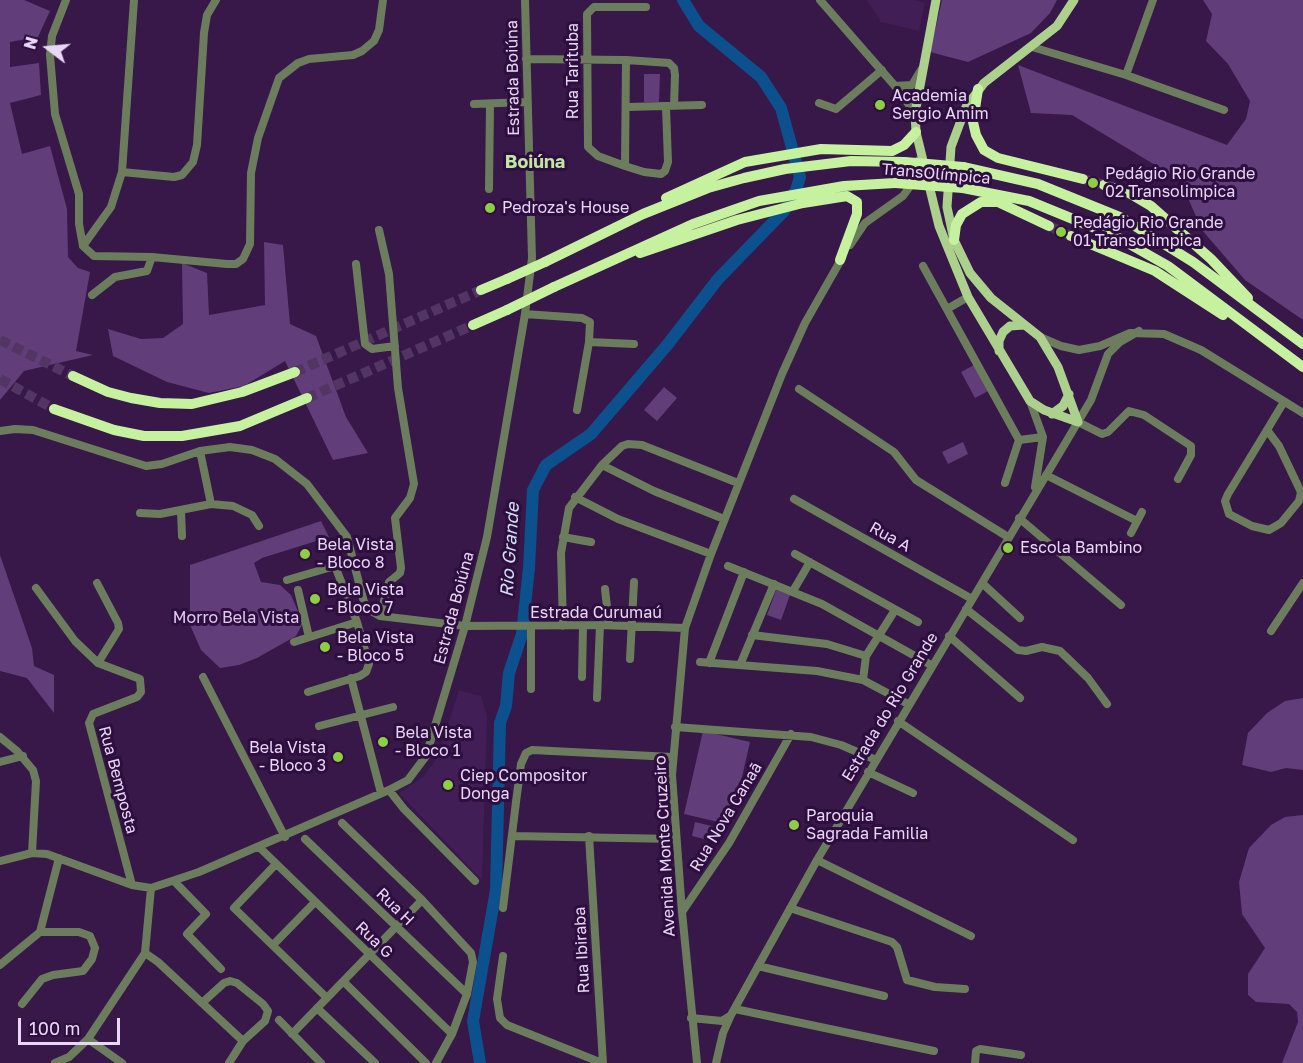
<!DOCTYPE html>
<html>
<head>
<meta charset="utf-8">
<style>
  body { margin:0 }
  #map { position:relative; width:1303px; height:1063px; overflow:hidden; background:#371849; font-family:"Golos Text",sans-serif }
  canvas { display:block }
  .north { position:absolute; left:18px; top:18px; width:60px; height:60px; -webkit-text-stroke:4px #2d0e3e; paint-order:stroke; rotate:286deg; font-size:16px; font-weight:700; line-height:24px; text-align:center; color:#e9d7f6 }
  .north::after { content:''; display:block; margin:auto; width:21px; height:27px; background:#e9d7f6; clip-path:polygon(50% 0,100% 100%,50% 72%,0 100%) }
  .scale { position:absolute; left:18px; top:1018px; width:102px; height:27px; box-sizing:border-box; border:3px solid #e9d7f6; border-top:0; padding-left:8px; font-size:18px; line-height:21px; white-space:nowrap; color:#e9d7f6; -webkit-text-stroke:4px #2d0e3e; paint-order:stroke }
</style>
</head>
<body>
<div id="map">
<canvas width="1303" height="1063"></canvas>
<div class="north">N</div>
<div class="scale">100 m</div>
</div>
<script>
const ctx = document.querySelector('canvas').getContext('2d');
ctx.lineJoin = 'round';
function paint(path, color) {
  ctx.fillStyle = color;
  ctx.fill(path, 'evenodd');
}
function shape(rows) {
  const path = new Path2D();
  for (const r of rows) {
    path.moveTo(r[0], r[1]);
    for (let i = 2; i < r.length; i += 2) path.lineTo(r[i], r[i + 1]);
  }
  return path;
}
function strokePath(path, color, width, dash) {
  ctx.strokeStyle = color;
  ctx.lineWidth = width;
  ctx.lineCap = dash ? 'butt' : 'round';
  ctx.setLineDash(dash || []);
  ctx.stroke(path);
}
function label(font, color, halo, rows, align = 'center') {
  ctx.font = font + ' "Golos Text",sans-serif';
  ctx.lineWidth = 6;
  ctx.setLineDash([]);
  ctx.textBaseline = 'middle';
  ctx.strokeStyle = halo;
  ctx.fillStyle = color;
  for (const [text, x, y, turn = 0] of rows) {
    ctx.save();
    ctx.translate(x, y);
    ctx.rotate((+turn || 0) * Math.PI / 180);
    ctx.textAlign = isNaN(turn) ? turn : align;
    if (halo) ctx.strokeText(text, 0, 0);
    ctx.fillText(text, 0, 0);
    ctx.restore();
  }
}
const built = shape([
  [867,0,915,0,925,3,919,31,881,22],
  [459,690,481,696,487,716,482,880,399,793,423,777,438,757]
]);
const green = shape([
  [0,0,24,0,50,11,38,37,10,42,10,67,39,63,41,95,10,103,22,154,50,146,67,209,68,257,78,268,90,272,76,351,93,355,24,371,0,400],
  [942,0,1057,0,1050,13,1031,33,968,62,930,52],
  [1203,0,1303,0,1303,320,1245,280,1202,230,1180,180,1072,115,1031,113,1018,65,1227,145,1246,119,1250,101,1228,64,1206,41,1212,14],
  [644,74,660,74,659,102,644,102],
  [264,242,283,245,290,324,316,336,346,417,368,453,333,460,285,361,244,386,209,393,167,382,113,356,108,329,141,339,163,338,183,324,182,263,207,273,209,315,265,305],
  [976,364,990,390,975,398,961,372],
  [664,387,677,398,657,421,644,410],
  [963,442,968,454,948,464,942,452],
  [321,521,329,537,262,558,254,563,261,582,280,585,291,595,303,623,296,636,257,658,239,665,220,668,201,650,190,625,190,565],
  [0,555,32,648,34,666,54,675,54,713,27,678,0,671],
  [776,590,790,595,781,620,767,615],
  [1303,698,1303,770,1286,768,1271,772,1242,765,1248,733,1267,713,1285,701],
  [703,731,750,742,731,825,684,814],
  [1303,815,1303,1063,1282,1063,1298,1022,1297,1012,1289,1004,1256,1002,1248,995,1248,974,1265,948,1242,914,1239,882,1249,848,1271,825,1285,817],
  [695,822,720,828,716,842,692,836]
]);
const river = shape([
  [480,1063,473,1021,496,890,500,723,506,706,509,673,522,634,529,568,533,490,546,465,591,434,668,344,718,279,784,211,796,190,800,177,781,108,761,77,699,26,683,0]
]);
const highwayTunnel = shape([
  [1083,179,1104,185],
  [1049,226,1071,236],
  [0,340,73,376],
  [295,372,481,290],
  [0,379,54,409],
  [307,398,473,325]
]);
const minor = shape([
  [66,0,52,36,50,55,55,114,79,194,79,224,83,246,94,256,152,257,227,264,236,264,243,259,250,244,251,173,258,138,279,78,298,63,309,59,353,55,362,51,374,41,379,30,383,0],
  [820,0,895,86,915,113],
  [646,7,594,7,587,14,588,147,598,156,625,166,644,172,661,174,665,171,668,162,666,107],
  [1032,47,1126,75,1224,110],
  [526,59,626,60,669,63,674,68,675,75,674,106],
  [1126,75,1153,0],
  [895,86,912,85,921,70],
  [819,103,836,109,882,70],
  [474,104,526,102],
  [627,107,702,105],
  [625,166,626,60],
  [122,172,174,177,182,175,193,162,197,145,204,33,207,15,216,0],
  [489,189,490,104],
  [379,230,389,274,398,388,414,484,410,498,395,518,401,568,400,573,389,582,380,616],
  [850,245,865,223,903,196,914,181,919,160],
  [83,246,111,207,122,172,134,0],
  [356,264,365,344,372,349,395,346],
  [923,266,1019,440,1005,483],
  [92,295,115,277,147,271,152,257],
  [947,309,968,297],
  [525,314,582,318,590,322,589,342,577,410],
  [1040,337,1061,346,1079,350,1100,346,1130,333,1164,334,1201,350,1303,413],
  [589,342,634,344],
  [799,389,894,452,916,480,1008,537],
  [1030,401,1043,437,1035,487],
  [1078,422,1102,434,1108,432,1129,411,1144,415,1191,446,1191,455,1178,479],
  [1267,430,1279,446,1301,492,1299,501,1281,523,1269,530,1252,526,1229,514,1225,501,1228,494,1267,430,1279,410,1284,402],
  [0,431,15,429,33,430,146,466,162,464,200,451,230,447,252,450,275,459,307,484,347,537,364,602,371,611,380,616,465,626,600,625,685,628],
  [1019,440,1043,437],
  [200,451,211,504],
  [602,465,654,491,724,519],
  [1046,475,1137,521],
  [575,497,618,519,711,554],
  [794,499,972,599],
  [181,511,182,536],
  [140,513,160,514,211,504,233,506,252,515,259,526],
  [1019,518,1121,605],
  [1131,533,1142,512],
  [563,537,591,542],
  [795,554,918,622],
  [728,566,822,604,931,665],
  [287,580,335,566,357,622,369,664,366,672,360,676,308,692],
  [97,583,118,623,119,629,98,663],
  [982,583,1020,618],
  [36,588,75,641,98,663,140,679,141,692,137,697,93,714,89,723,132,885],
  [605,589,609,625],
  [298,590,309,637],
  [793,591,810,562],
  [966,609,1018,650,1026,651,1042,647,1060,651,1088,678,1107,704],
  [563,626,561,553,569,508,602,465,622,446,628,444,642,445,738,483],
  [1271,631,1303,583],
  [752,635,827,644,866,656],
  [949,636,1020,698],
  [294,642,357,622],
  [630,659,634,582],
  [700,662,817,671,863,680,908,704],
  [709,663,744,572],
  [740,665,774,584],
  [203,677,285,837],
  [582,677,583,626],
  [351,678,381,793],
  [863,680,866,656,895,610],
  [531,689,531,627],
  [597,698,600,625],
  [898,721,1073,840],
  [319,726,393,707],
  [675,727,811,737,841,745,876,760],
  [0,737,17,751,33,770,36,781,32,853],
  [0,762,23,756],
  [868,772,913,793],
  [389,790,404,809,475,881],
  [342,823,422,900,471,953,473,962,467,994,452,1034,436,1063],
  [512,836,676,839],
  [589,836,603,1063],
  [305,839,467,994],
  [259,847,452,1034],
  [817,860,971,936],
  [0,861,32,853,47,854,132,885,151,888,199,872,389,790,408,780,426,756,465,626,487,537,525,314,532,258,525,0],
  [276,864,234,908,327,998],
  [174,881,206,914,187,934,221,969],
  [151,888,145,953,158,962,243,1041],
  [503,908,516,802,521,764,526,753,532,750,672,757],
  [790,908,892,942,897,947,907,980,935,987,965,989],
  [682,912,729,843,791,734],
  [273,945,315,902],
  [503,956,497,999,500,1018,507,1025,602,1063],
  [0,965,40,932,59,858],
  [758,966,884,996],
  [344,982,426,1063],
  [202,1003,224,983,230,981,237,983,263,1004,268,1011,265,1021,243,1041,229,1063],
  [22,1004,42,979,53,975,83,971,92,959,95,948,90,936,79,932,40,932],
  [317,1008,375,1063],
  [735,1009,934,1051],
  [691,1018,722,1021,730,1016],
  [279,1020,321,1063],
  [292,1034,422,900],
  [88,1039,122,1063],
  [55,1063,69,1057,88,1039,145,953],
  [697,1063,682,912,672,775,685,628,711,554,782,374,805,323,842,258],
  [716,1063,723,1033,731,1015,817,860,1091,400,1108,354,1120,342,1139,331],
  [975,1063,976,1051,980,1049,1021,1055]
]);
const major = shape([
  [936,0,915,113,916,132,939,226,968,297,1030,401,1044,410,1078,422],
  [1074,0,1057,26,984,83,966,107,951,147,947,207,954,240,970,273,991,298,1040,337,1058,367,1078,422],
  [999,351,999,341,1003,332,1010,326,1024,325],
  [1052,414,1063,406,1069,394]
]);
const highway = shape([
  [978,89,973,122,976,135,984,150,998,158,1083,179],
  [963,167,1038,184,1122,218,1193,262,1303,344],
  [1104,185,1129,193,1151,206,1211,259,1248,298],
  [963,188,1029,201,1117,237,1168,266,1303,367],
  [666,198,745,162,821,149,892,151,904,145,916,132],
  [1071,236,1155,271,1223,315],
  [954,240,956,225,962,214,981,202,998,202,1049,226],
  [640,253,737,220,803,203,847,196,857,202,857,214,840,260],
  [545,262,643,214,708,188,744,178,785,169,851,161,905,162],
  [554,287,693,224,759,201,844,186,895,183],
  [481,290,507,279],
  [473,325,507,310],
  [73,376,108,392,131,398,160,403,192,404,242,392,295,372],
  [54,409,114,430,144,436,182,436,240,426,307,398]
]);
const highwayBridge = shape([
  [905,162,963,167],
  [895,183,963,188],
  [507,279,545,262],
  [507,310,554,287]
]);
const markers = [
  [880,105,6,"#8ece43"],
  [1093,183,6,"#8ece43"],
  [490,208,6,"#8ece43"],
  [1061,232,6,"#8ece43"],
  [1008,548,6,"#8ece43"],
  [305,554,6,"#8ece43"],
  [315,599,6,"#8ece43"],
  [325,647,6,"#8ece43"],
  [383,742,6,"#8ece43"],
  [338,757,6,"#8ece43"],
  [448,785,6,"#8ece43"],
  [794,825,6,"#8ece43"]
];
const streetNames = [
  ["Rua Tarituba",573,71,-90],
  ["Estrada Boiúna",513,78,-91],
  ["TransOlímpica",936,174,5],
  ["Rua A",890,537,29],
  ["Estrada Boiúna",454,608,-75],
  ["Estrada Curumaú",596,613],
  ["Estrada do Rio Grande",890,707,-59],
  ["Rua Bemposta",118,780,75],
  ["Rua Nova Canaã",726,817,-59],
  ["Avenida Monte Cruzeiro",665,846,-93],
  ["Rua H",395,907,44],
  ["Rua G",374,940,44],
  ["Rua Ibiraba",582,950,-93]
];
const poiNames = [
  ["Academia",892,96],
  ["Sergio Amim",892,114],
  ["Pedágio Rio Grande",1105,174],
  ["02 Transolimpica",1105,192],
  ["Pedroza's House",502,208],
  ["Pedágio Rio Grande",1073,223],
  ["01 Transolimpica",1073,241],
  ["Bela Vista",317,545],
  ["- Bloco 8",317,563],
  ["Escola Bambino",1020,548],
  ["Bela Vista",327,590],
  ["- Bloco 7",327,608],
  ["Bela Vista",337,638],
  ["- Bloco 5",337,656],
  ["Bela Vista",395,733],
  ["- Bloco 1",395,751],
  ["Bela Vista",326,748,"right"],
  ["- Bloco 3",326,766,"right"],
  ["Ciep Compositor",460,776],
  ["Donga",460,794],
  ["Paroquia",806,816],
  ["Sagrada Familia",806,834]
];
const parkNames = [
  ["Morro Bela Vista",236,618]
];
const neighbourhoodNames = [
  ["Boiúna",535,162]
];
const waterNames = [
  ["Rio Grande",510,550,-86]
];
paint(built, '#421e56');
paint(green, '#613d79');
strokePath(river, '#0c518e', 12);
strokePath(highwayTunnel, '#523563', 10, [10, 5]);
strokePath(minor, '#6b7d5c', 8);
strokePath(major, '#acd18c', 9);
strokePath(highway, '#c6f29f', 10);
strokePath(highwayBridge, '#c6f29f', 10);
for (const [x, y, r, color] of markers) {
  const dot = new Path2D();
  dot.arc(x, y, r, 0, 2 * Math.PI);
  ctx.fillStyle = color;
  ctx.fill(dot);
  strokePath(dot, '#2d0e3e', 2);
}
label('16px', '#e9d7f6', '#2d0e3e', streetNames);
label('16px', '#e9d7f6', '#2d0e3e', poiNames, 'left');
label('16px', '#e1caf2', '#2d0e3e', parkNames);
label('bold 18px', '#c1e6a1', '#2d0e3e', neighbourhoodNames);
label('italic 18px', '#d0e0f2', '#2d0e3e', waterNames);
</script>
</body>
</html>
